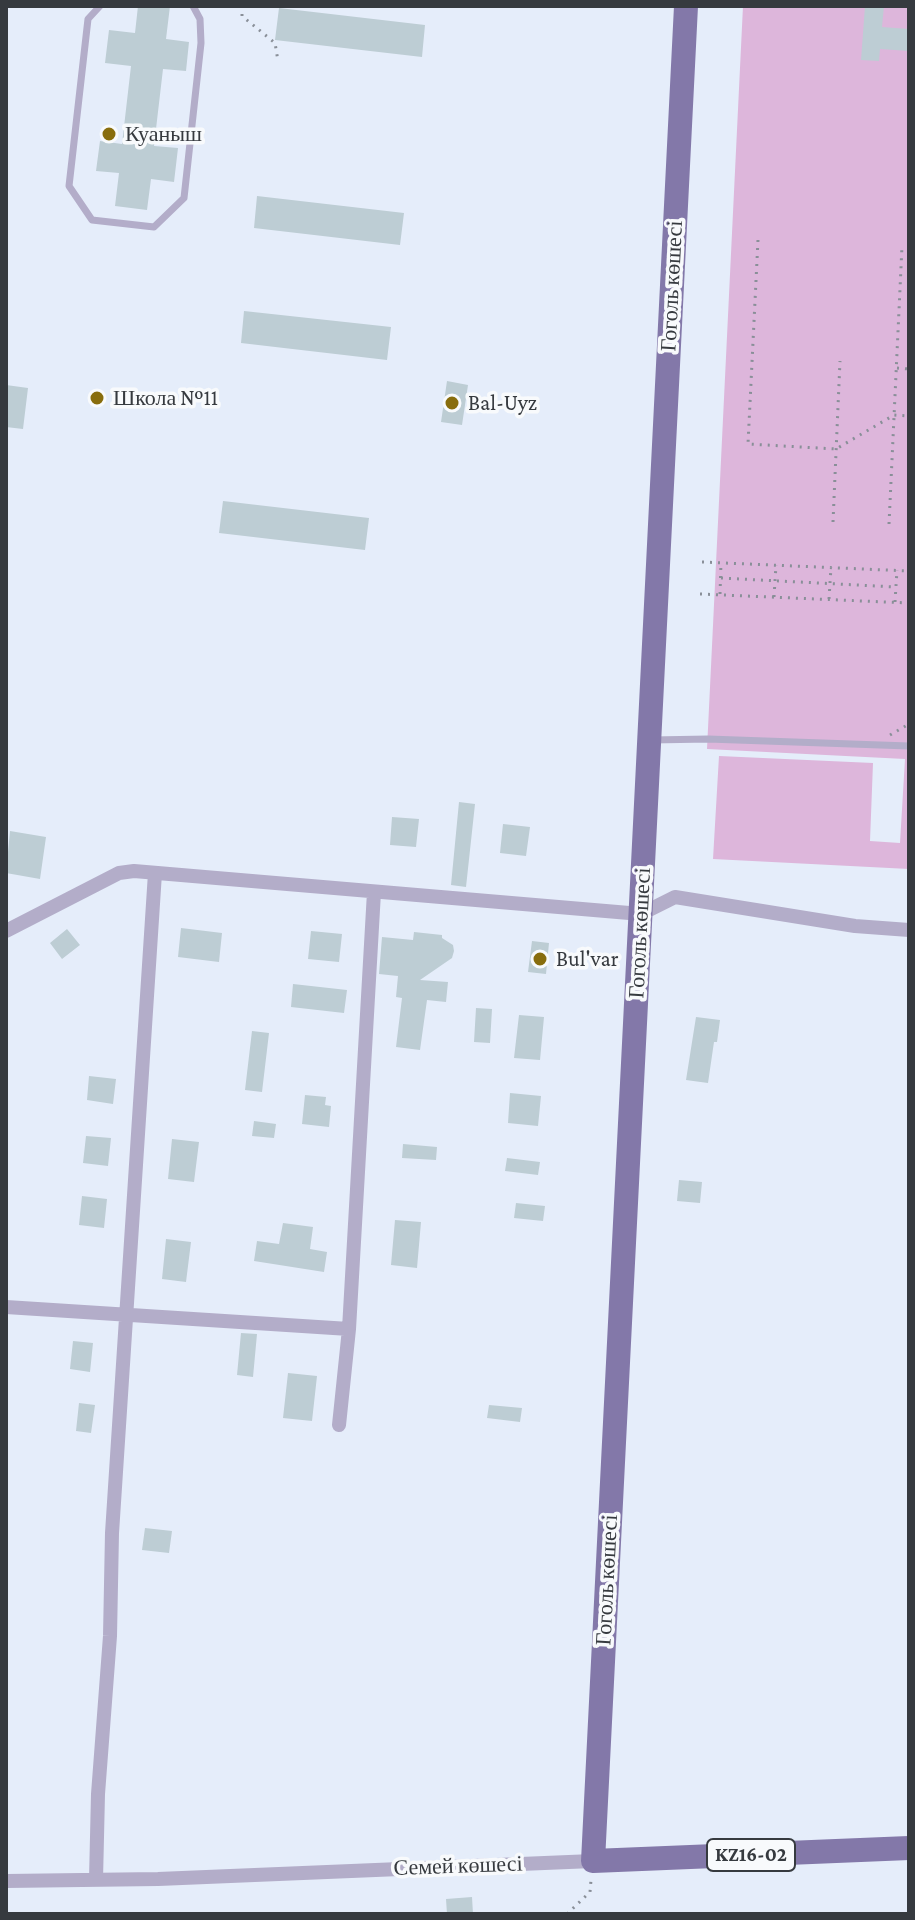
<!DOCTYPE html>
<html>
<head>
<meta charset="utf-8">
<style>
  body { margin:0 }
  #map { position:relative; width:915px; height:1920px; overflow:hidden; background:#e5edfa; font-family:"Crimson Pro",serif }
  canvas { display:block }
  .frame { position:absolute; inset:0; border:8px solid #363a3f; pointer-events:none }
</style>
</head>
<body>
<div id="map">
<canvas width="915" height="1920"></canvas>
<div class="frame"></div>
</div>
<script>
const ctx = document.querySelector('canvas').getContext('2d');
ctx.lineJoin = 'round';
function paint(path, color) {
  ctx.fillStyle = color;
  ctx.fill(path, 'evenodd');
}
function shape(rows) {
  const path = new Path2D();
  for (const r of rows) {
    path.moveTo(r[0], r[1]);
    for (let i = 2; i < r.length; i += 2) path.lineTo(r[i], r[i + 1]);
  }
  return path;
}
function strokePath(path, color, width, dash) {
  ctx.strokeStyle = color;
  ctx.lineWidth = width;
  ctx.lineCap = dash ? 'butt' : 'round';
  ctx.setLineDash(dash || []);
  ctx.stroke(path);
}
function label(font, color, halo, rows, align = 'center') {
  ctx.font = font + ' "Crimson Pro",serif';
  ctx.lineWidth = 7;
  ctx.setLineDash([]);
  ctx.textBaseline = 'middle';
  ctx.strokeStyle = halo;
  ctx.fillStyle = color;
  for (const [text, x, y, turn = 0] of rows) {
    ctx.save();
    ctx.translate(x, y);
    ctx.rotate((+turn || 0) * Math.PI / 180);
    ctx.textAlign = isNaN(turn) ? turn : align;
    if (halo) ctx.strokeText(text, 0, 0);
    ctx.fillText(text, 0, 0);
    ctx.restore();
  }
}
const green = shape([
  [743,6,909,6,909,869,713,859,719,756,873,763,870,841,900,843,905,759,707,749]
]);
const building = shape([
  [138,6,170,6,166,39,189,42,186,71,163,69,154,146,178,148,174,182,151,179,147,210,115,206,119,173,96,171,100,141,122,144,131,66,105,63,109,30,135,33],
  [865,6,884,6,882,27,909,29,909,51,880,49,879,61,861,60],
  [279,8,425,25,422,57,275,40],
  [257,196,404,213,400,245,254,228],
  [244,311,391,327,387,360,241,343],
  [447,381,468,385,462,425,441,422],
  [6,385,28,388,23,429,6,427],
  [223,501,369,518,365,550,219,533],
  [459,802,475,804,466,887,451,885],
  [392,817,419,819,416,847,390,845],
  [503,824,530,827,526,856,500,853],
  [10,831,46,837,40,879,6,873],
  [181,928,222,933,219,962,178,957],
  [67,929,80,945,62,959,50,943],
  [311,931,342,934,339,962,308,959],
  [414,932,442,935,442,938,453,945,454,951,452,958,420,980,448,982,446,1002,427,1000,420,1050,396,1047,402,998,396,997,398,976,379,974,382,937,413,940],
  [532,941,549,943,546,974,528,972],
  [293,984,347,990,344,1013,291,1007],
  [476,1008,492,1009,490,1043,474,1042],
  [519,1015,544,1017,540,1060,514,1058],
  [696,1017,720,1020,717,1042,714,1042,708,1083,686,1080],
  [252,1031,269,1033,262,1092,245,1090],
  [89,1076,116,1079,113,1104,87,1100],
  [510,1093,541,1096,538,1126,508,1123],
  [305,1095,326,1097,325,1105,331,1106,329,1127,302,1124],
  [254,1121,276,1124,274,1138,252,1136],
  [86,1136,111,1138,108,1166,83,1163],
  [172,1139,199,1142,194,1182,168,1179],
  [403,1144,437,1147,436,1160,402,1158],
  [507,1158,540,1162,538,1175,505,1171],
  [679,1180,702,1182,700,1203,677,1201],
  [82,1196,107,1199,104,1228,79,1225],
  [516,1203,545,1206,543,1221,514,1218],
  [395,1220,421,1222,417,1268,391,1265],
  [283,1223,313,1227,310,1249,327,1252,324,1272,254,1261,257,1241,279,1244],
  [166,1239,191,1242,186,1282,162,1279],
  [241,1333,257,1334,253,1377,237,1375],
  [73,1341,93,1343,90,1372,70,1369],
  [288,1373,317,1376,312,1421,283,1418],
  [79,1403,95,1405,91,1433,76,1431],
  [489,1405,522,1408,520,1422,487,1418],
  [145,1528,172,1531,169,1553,142,1550],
  [472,1897,473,1914,447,1914,446,1899]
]);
const path = shape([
  [242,6,242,16,275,43,278,61],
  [758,240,748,444,836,449,894,415,909,416],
  [897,368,909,369],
  [833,522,840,361],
  [889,524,902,246],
  [702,562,909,571],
  [721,578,896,587],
  [700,594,909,603],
  [720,594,721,562],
  [774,597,776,565],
  [829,599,831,567],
  [895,602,897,570],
  [890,735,909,724],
  [567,1914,590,1892,591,1880]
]);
const service = shape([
  [100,6,88,19,69,186,92,220,154,227,184,198,201,43,200,19,193,6],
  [652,740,708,739,909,746]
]);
const minor = shape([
  [6,931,119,873,134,871,641,914,675,897,855,926,909,930],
  [6,1307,349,1329],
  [339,1425,349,1329,374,892],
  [96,1880,98,1794,110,1636,112,1533,155,873],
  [6,1881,158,1879,593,1861]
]);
const primary = shape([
  [686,6,593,1861,909,1848]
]);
const markers = [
  [109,134,8,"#886d0d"],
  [97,398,8,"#886d0d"],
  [452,403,8,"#886d0d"],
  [540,959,8,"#886d0d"]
];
const shields = [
  [751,1855,88]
];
const shieldNames = [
  ["KZ16-02",751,1855]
];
const poiNames = [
  ["Куаныш",125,134],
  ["Школа №11",113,398],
  ["Bal-Uyz",468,403],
  ["Bul'var",556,959]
];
const streetNames = [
  ["Гоголь көшесі",672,286,-87],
  ["Гоголь көшесі",640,933,-87],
  ["Гоголь көшесі",607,1580,-87],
  ["Семей көшесі",458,1866,-2]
];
paint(green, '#ddb6db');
paint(building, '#bdcdd4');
strokePath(path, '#898f98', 3, [2, 6]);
strokePath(service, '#b3adc9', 7);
strokePath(minor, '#b3adc9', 14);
strokePath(primary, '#8378a9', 24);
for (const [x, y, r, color] of markers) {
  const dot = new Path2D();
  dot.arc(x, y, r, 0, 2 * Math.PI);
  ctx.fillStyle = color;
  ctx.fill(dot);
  strokePath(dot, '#f8fafc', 3);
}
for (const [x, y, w] of shields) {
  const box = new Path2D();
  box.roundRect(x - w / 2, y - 16, w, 32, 6);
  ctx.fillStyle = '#f8fafc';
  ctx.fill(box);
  strokePath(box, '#363a3f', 2);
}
label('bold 20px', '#363a3f', null, shieldNames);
label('22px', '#363a3f', '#f8fafc', poiNames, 'left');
label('22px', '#363a3f', '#f8fafc', streetNames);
</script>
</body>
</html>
